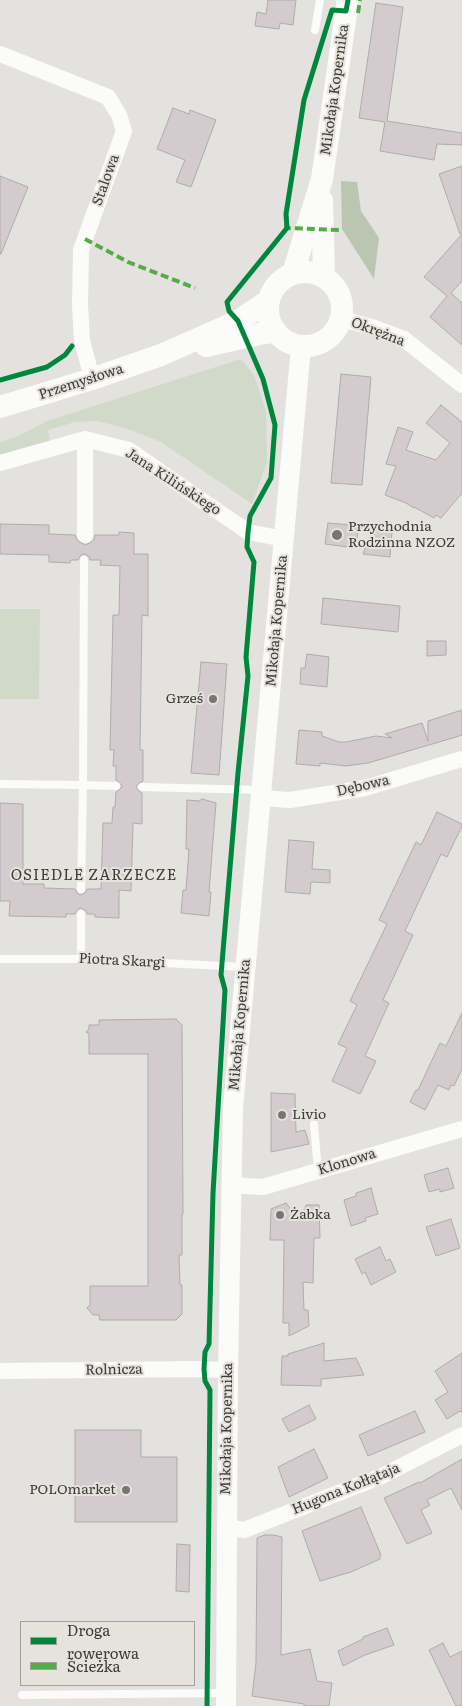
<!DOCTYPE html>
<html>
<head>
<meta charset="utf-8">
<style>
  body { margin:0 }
  #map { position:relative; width:462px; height:1706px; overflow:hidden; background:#e4e2df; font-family:Literata,serif }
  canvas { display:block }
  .legend { position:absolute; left:20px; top:1621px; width:175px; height:65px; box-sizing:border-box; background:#e6e3dd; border:1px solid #a2a09b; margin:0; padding:6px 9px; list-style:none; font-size:15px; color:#3d3c39 }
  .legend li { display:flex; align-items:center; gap:10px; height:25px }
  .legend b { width:25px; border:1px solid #a2a09b }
</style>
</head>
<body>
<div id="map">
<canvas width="462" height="1706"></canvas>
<ul class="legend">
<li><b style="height:6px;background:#00873e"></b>Droga rowerowa</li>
<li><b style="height:6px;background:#55ac46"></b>Ścieżka</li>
</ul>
</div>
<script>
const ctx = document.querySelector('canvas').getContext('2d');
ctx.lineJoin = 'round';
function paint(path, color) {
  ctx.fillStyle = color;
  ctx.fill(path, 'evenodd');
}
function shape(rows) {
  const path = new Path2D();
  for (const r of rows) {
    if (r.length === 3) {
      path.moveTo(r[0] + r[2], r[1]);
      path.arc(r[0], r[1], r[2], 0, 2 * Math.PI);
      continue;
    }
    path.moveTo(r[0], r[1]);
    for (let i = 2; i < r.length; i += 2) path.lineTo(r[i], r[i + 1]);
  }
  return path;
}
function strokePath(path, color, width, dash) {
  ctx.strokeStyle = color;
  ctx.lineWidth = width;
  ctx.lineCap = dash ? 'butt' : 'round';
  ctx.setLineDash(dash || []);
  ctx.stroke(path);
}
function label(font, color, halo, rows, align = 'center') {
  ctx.font = font + ' Literata,serif';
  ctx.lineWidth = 4;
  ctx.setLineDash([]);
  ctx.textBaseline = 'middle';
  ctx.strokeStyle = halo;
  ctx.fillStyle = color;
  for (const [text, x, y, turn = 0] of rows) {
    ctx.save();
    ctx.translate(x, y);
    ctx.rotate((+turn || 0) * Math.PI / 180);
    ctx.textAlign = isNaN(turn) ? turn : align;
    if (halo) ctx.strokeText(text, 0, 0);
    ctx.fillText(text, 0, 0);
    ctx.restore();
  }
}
const green = shape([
  [241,359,254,375,266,411,267,462,252,504,161,442,128,429,97,421,75,422,48,430,50,441,0,455,0,442,16,437,47,421],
  [0,609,40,609,39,699,0,699]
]);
const forest = shape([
  [341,181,357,182,361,211,379,238,374,279,342,229]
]);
const building = shape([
  [268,0,296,0,293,25,280,23,279,29,255,26,257,12,266,14,268,0],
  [376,3,403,7,387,121,462,133,462,145,437,144,434,160,380,151,385,122,359,118,376,3],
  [173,108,189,114,190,110,216,120,191,187,176,182,185,160,157,149,173,108],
  [462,166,462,233,460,234,439,174,462,166],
  [0,176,28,187,1,254,0,254,0,176],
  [462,234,462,281,451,293,462,303,462,345,430,317,447,296,424,277,462,234],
  [341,374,371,377,362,485,331,483,341,374],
  [441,405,462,422,462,493,441,518,436,515,434,518,414,507,414,508,406,503,385,495,396,466,386,464,398,427,413,432,406,450,436,460,450,443,426,423,441,405],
  [328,523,352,525,352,528,358,529,356,548,325,544,328,523],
  [0,524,49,525,49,534,75,535,77,540,85,545,90,543,94,540,95,535,119,535,119,532,134,533,134,554,148,554,148,616,142,615,140,750,143,750,143,781,138,784,136,787,139,791,142,793,142,824,133,823,131,891,119,890,119,918,95,917,95,914,87,914,86,911,81,908,78,909,75,914,66,914,66,917,9,916,10,901,0,901,0,803,23,804,23,884,44,884,44,888,75,889,78,894,81,895,86,892,87,889,101,889,103,823,112,823,113,807,115,807,116,792,120,789,122,786,119,782,116,780,116,766,113,766,114,750,110,750,113,615,119,615,120,566,100,565,101,560,90,560,89,557,85,554,81,555,78,560,71,560,70,563,49,562,49,555,0,554,0,524],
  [372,530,392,532,390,557,363,554,372,530],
  [323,598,400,606,398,632,321,624,323,598],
  [427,641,446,641,446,655,427,656,427,641],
  [307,654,329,657,327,687,300,684,301,668,305,668,307,654],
  [201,662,227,664,219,775,191,773,201,662],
  [462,710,462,735,456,737,368,763,346,766,320,763,320,766,296,764,299,730,322,732,322,736,339,742,346,742,376,736,392,738,385,734,422,723,428,741,428,721,462,710],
  [202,799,216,803,209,892,211,892,209,916,181,913,183,890,186,890,189,849,186,849,187,800,199,801,202,799],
  [437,812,462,824,462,826,447,857,441,854,405,931,413,935,383,1000,389,1003,365,1056,376,1061,360,1094,332,1081,347,1048,338,1044,357,1005,350,1001,387,924,379,920,416,842,421,845,437,812],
  [289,840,314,842,312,869,330,870,330,883,311,882,310,894,285,892,289,840],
  [462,1013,462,1069,454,1086,451,1085,449,1090,438,1085,425,1110,410,1102,416,1090,418,1090,440,1043,446,1046,462,1013],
  [176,1019,182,1025,183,1214,182,1214,182,1255,179,1255,180,1285,182,1285,182,1314,176,1320,100,1320,99,1315,93,1315,87,1308,90,1305,90,1286,148,1286,148,1054,89,1054,89,1034,86,1032,89,1029,89,1025,99,1025,99,1020,176,1019],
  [271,1093,295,1094,296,1132,305,1130,309,1144,271,1152,271,1093],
  [448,1168,454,1188,440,1192,440,1189,429,1192,424,1175,448,1168],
  [371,1188,378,1214,365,1218,366,1221,351,1226,344,1200,356,1196,356,1193,371,1188],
  [286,1203,300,1221,306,1205,319,1205,320,1238,314,1238,313,1283,303,1282,304,1310,308,1310,309,1326,289,1336,289,1323,283,1323,284,1240,270,1240,271,1209,286,1203],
  [451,1219,460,1248,436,1256,426,1227,451,1219],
  [380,1247,386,1261,390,1259,396,1272,371,1285,365,1272,362,1274,355,1259,380,1247],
  [324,1343,324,1361,356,1358,364,1375,321,1379,321,1386,281,1385,282,1356,288,1356,288,1354,324,1343],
  [462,1353,462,1413,460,1411,447,1419,435,1400,448,1392,435,1371,462,1353],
  [309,1405,316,1419,289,1432,282,1419,309,1405],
  [415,1411,425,1432,368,1456,359,1435,415,1411],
  [75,1430,141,1430,141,1457,177,1457,177,1522,75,1522,75,1430],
  [314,1449,328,1478,289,1497,278,1467,314,1449],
  [462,1459,462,1510,451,1488,427,1500,430,1505,421,1510,432,1533,407,1544,384,1498,419,1482,420,1483,462,1459],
  [361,1507,381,1555,380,1556,380,1559,351,1572,320,1581,302,1531,361,1507],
  [265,1535,274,1535,282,1537,281,1655,310,1649,317,1681,332,1683,329,1706,304,1706,304,1704,252,1696,256,1663,257,1538,265,1535],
  [177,1544,190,1545,189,1592,176,1591,177,1544],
  [387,1628,394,1645,365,1655,343,1666,338,1651,363,1639,363,1637,387,1628],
  [443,1643,450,1657,462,1651,462,1706,456,1706,429,1650,443,1643]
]);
const service = shape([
  [315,30,320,0],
  [84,560,83,785,116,786],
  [0,784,83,785,81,889],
  [142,787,260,790],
  [0,959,81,959,245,967],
  [81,959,81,914],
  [314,1124,318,1171],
  [22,1695,224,1693]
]);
const minor = shape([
  [0,54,108,97,119,115,124,131,81,250,80,305,82,340,92,379],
  [341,319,372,327,404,339,462,385],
  [0,463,85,439,129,450,248,532,284,539],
  [85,535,85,439],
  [261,798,290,800,365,788,462,759],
  [231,1185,263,1187,462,1129],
  [0,1371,195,1369,228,1370],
  [226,1527,244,1530,382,1476,462,1435]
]);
const tertiary = shape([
  [226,1706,228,1370,233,1108,301,346]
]);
const secondary = shape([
  [322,200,324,276],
  [305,309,37],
  [293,273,322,179,348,0],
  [206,346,264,333,276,332],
  [0,407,92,379,161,355,238,321,268,301]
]);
const quiet = shape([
  [358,13,360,0],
  [286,224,287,228,339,230],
  [85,239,128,262,195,288]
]);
const cycleway = shape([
  [0,380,47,367,65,355,72,346],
  [207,1706,210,1390,205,1381,204,1369,205,1352,209,1344,213,1193,225,990,221,975,238,773,248,676,246,657,254,562,247,547,248,532,250,516,271,478,275,425,263,379,238,321,229,311,227,302,287,228,286,214,304,100,332,10,346,11,348,0]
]);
const markers = [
  [337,535,6,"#777673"],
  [213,699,5,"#777673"],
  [282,1115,5,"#777673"],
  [280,1215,5,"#777673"],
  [126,1490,5,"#777673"]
];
const streetNames = [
  ["Mikołaja Kopernika",335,90,-82],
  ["Stalowa",106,180,-70],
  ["Okrężna",378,332,21],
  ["Przemysłowa",81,382,-18],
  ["Jana Kilińskiego",173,482,33],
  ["Mikołaja Kopernika",277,621,-85],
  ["Dębowa",363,786,-13],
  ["Piotra Skargi",122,961,3],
  ["Mikołaja Kopernika",240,1025,-85],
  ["Klonowa",347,1162,-17],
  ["Rolnicza",114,1370,-1],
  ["Mikołaja Kopernika",227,1429,-89],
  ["Hugona Kołłątaja",346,1489,-22]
];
const poiNames = [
  ["Przychodnia",348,527],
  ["Rodzinna NZOZ",348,543],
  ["Grześ",203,699,"right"],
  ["Livio",292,1115],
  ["Żabka",290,1215],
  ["POLOmarket",116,1490,"right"]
];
const neighbourhoodNames = [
  ["OSIEDLE ZARZECZE",94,876]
];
paint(green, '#d1dac8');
paint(forest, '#bbc6b2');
paint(building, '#d3cbce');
strokePath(building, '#aeacab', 1);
strokePath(service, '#fbfbfa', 8);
strokePath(minor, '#fbfbfa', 16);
strokePath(tertiary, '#fbfbfa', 20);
strokePath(secondary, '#fbfbfa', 22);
strokePath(quiet, '#55ac46', 4, [8, 4]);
strokePath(cycleway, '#00873e', 5);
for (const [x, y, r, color] of markers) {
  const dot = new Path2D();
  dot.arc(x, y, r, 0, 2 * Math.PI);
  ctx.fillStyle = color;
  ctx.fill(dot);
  strokePath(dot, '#e6e3dd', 2);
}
label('14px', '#3d3c39', '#e6e3dd', streetNames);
label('14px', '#3d3c39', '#e6e3dd', poiNames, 'left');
ctx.letterSpacing = '1px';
label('15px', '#3d3c39', '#e6e3dd', neighbourhoodNames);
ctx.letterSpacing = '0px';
</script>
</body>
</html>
